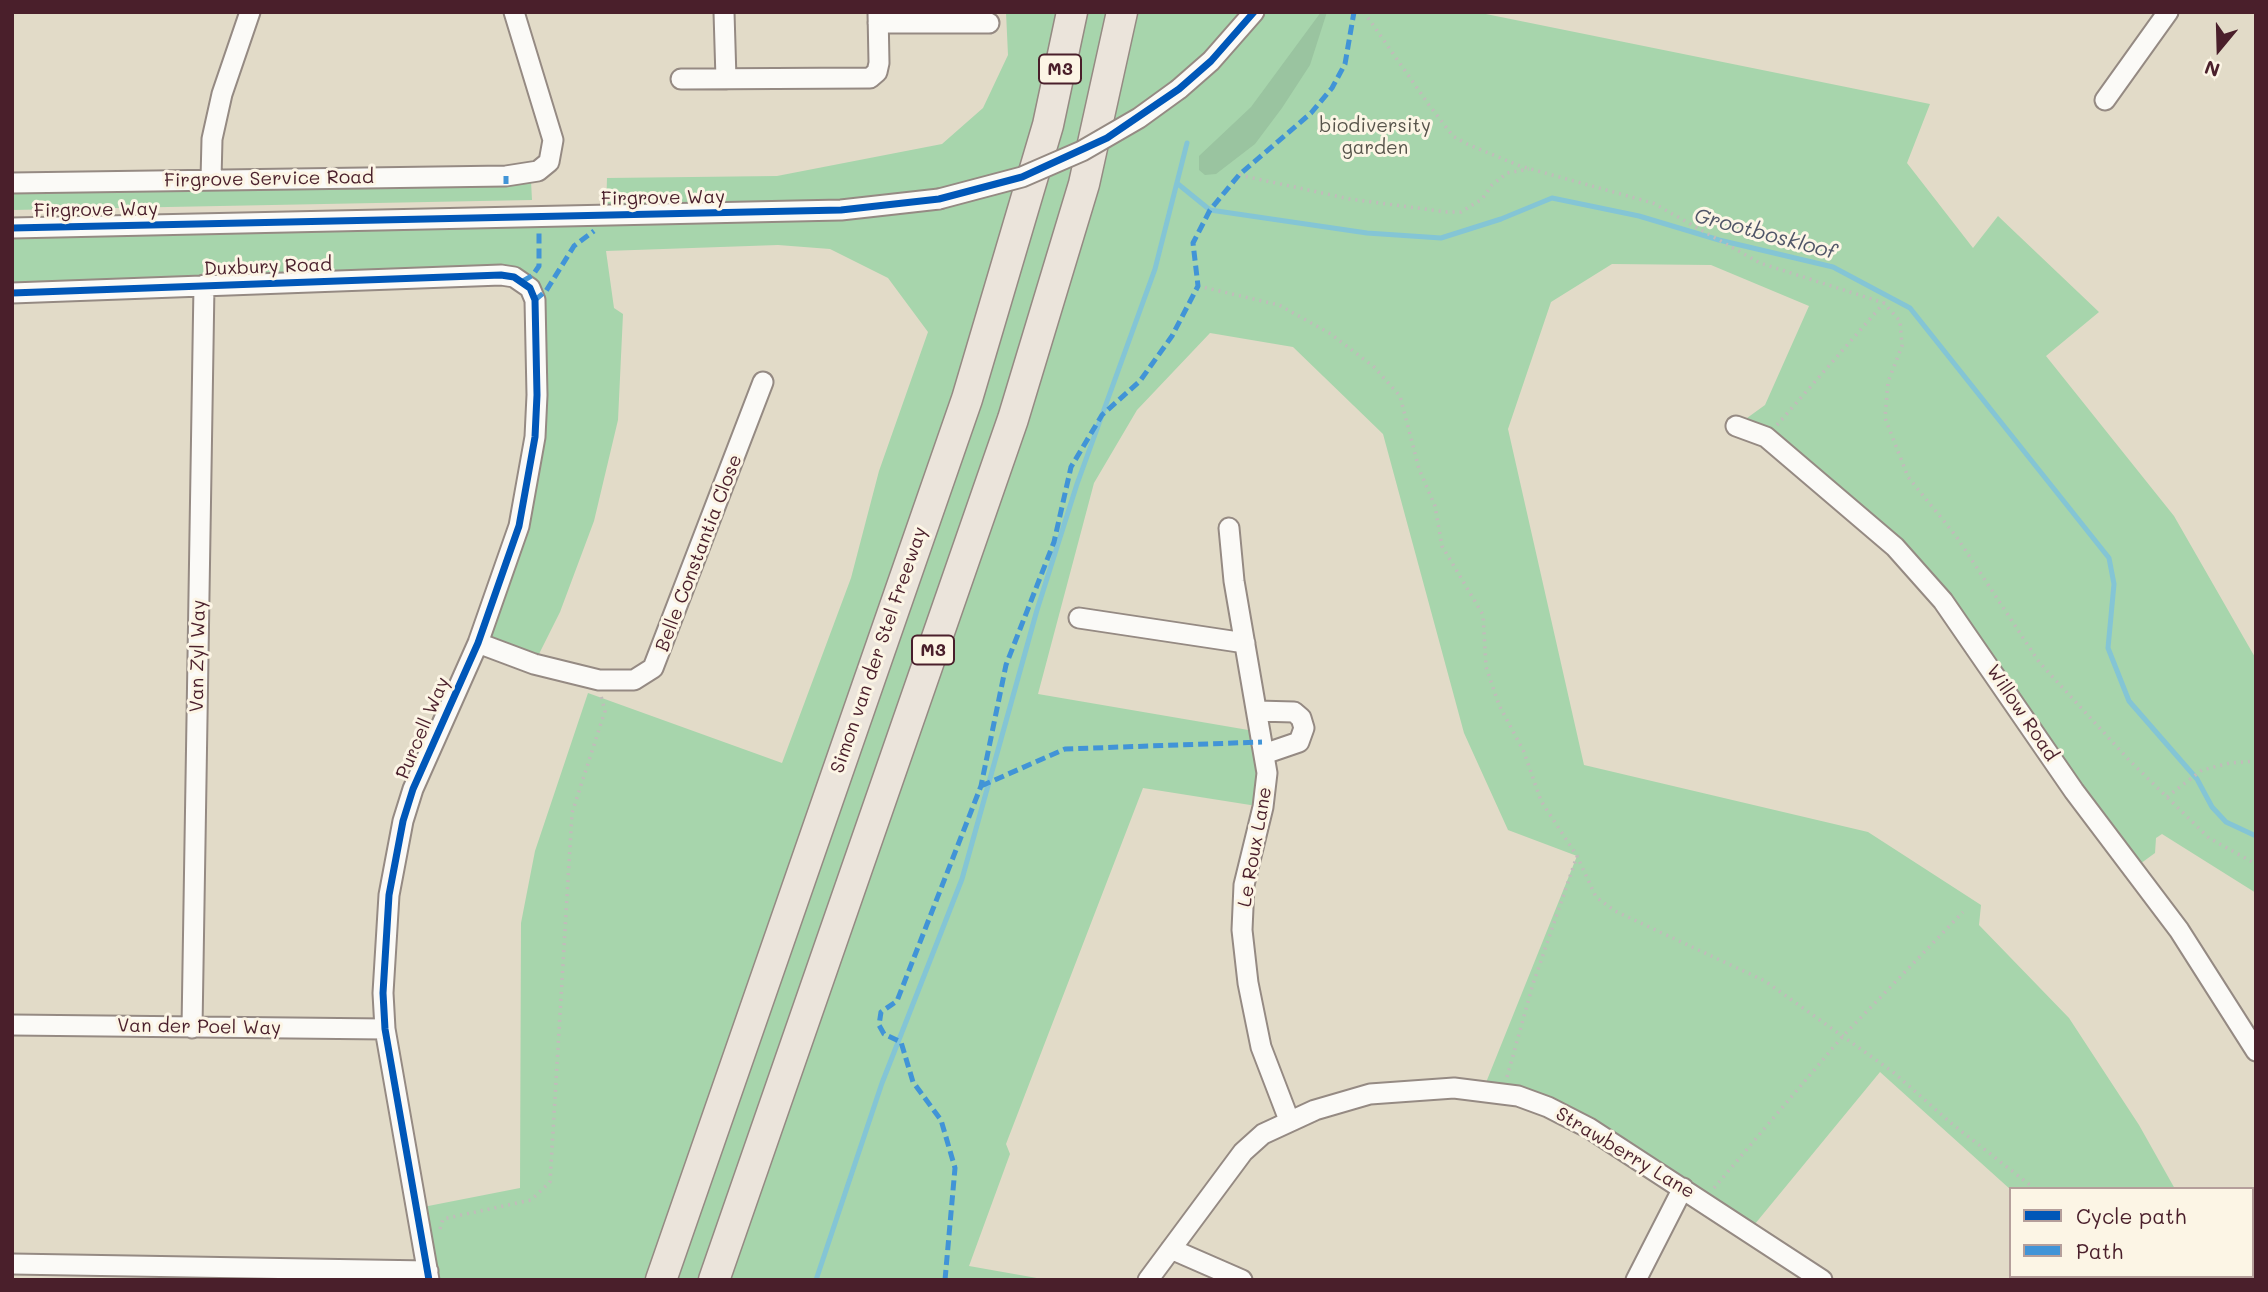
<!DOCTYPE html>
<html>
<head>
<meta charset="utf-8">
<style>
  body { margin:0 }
  #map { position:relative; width:2268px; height:1292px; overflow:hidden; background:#e2dbc8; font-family:Mali,sans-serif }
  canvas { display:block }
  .frame { position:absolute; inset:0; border:14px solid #4a1f2b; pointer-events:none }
  .legend { position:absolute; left:2009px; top:1187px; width:245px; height:91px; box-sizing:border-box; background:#fcf5e5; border:2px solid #b59f9b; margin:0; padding:9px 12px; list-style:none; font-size:21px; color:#4a1f2b }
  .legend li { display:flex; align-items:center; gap:14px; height:35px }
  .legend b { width:35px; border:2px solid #b59f9b }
  .north { position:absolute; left:2184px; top:14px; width:70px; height:70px; -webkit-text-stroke:5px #fcf5e5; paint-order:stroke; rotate:199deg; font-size:19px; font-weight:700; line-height:28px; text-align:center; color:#4a1f2b }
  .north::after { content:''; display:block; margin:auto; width:24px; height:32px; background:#4a1f2b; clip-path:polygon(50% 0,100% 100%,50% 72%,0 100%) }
</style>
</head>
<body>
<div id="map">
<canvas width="2268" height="1292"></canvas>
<div class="frame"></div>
<ul class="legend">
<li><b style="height:9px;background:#0057b8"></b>Cycle path</li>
<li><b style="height:9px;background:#4194d7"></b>Path</li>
</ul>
<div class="north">N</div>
</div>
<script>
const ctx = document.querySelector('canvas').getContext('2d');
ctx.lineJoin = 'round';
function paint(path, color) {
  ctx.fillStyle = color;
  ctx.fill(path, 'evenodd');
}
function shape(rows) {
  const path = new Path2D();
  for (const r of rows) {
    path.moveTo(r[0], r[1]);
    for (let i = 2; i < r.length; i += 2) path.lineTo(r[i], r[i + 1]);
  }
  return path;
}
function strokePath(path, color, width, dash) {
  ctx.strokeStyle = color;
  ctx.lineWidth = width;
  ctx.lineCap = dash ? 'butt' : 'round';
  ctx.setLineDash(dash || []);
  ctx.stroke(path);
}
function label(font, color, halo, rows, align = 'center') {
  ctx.font = font + ' Mali,sans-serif';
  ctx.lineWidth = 6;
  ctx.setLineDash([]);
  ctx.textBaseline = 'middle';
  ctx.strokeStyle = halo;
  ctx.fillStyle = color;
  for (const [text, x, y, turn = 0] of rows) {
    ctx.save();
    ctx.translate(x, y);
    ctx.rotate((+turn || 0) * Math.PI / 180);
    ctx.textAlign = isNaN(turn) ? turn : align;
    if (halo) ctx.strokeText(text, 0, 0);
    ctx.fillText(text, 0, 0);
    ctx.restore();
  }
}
const green = shape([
  [1006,12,1476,12,1930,104,1907,163,1973,248,1998,216,2099,312,2046,356,2174,516,2256,659,2256,893,2162,834,2156,838,2155,853,2133,869,1895,547,1736,426,1765,405,1809,306,1711,265,1612,264,1551,302,1508,429,1584,765,1868,832,1981,905,1979,925,2069,1018,2139,1125,2175,1189,2011,1190,1880,1072,1750,1230,1589,1128,1483,1090,1577,856,1508,830,1464,733,1383,434,1293,347,1210,333,1137,410,1094,483,1038,694,1260,732,1263,807,1143,788,1006,1144,1010,1154,969,1266,1048,1280,429,1280,418,1208,520,1188,521,923,535,851,588,693,782,763,851,578,879,471,928,332,888,278,830,249,778,245,606,251,614,308,623,314,618,420,594,521,560,612,534,664,478,643,507,566,537,395,523,281,12,293,12,228,606,214,607,178,777,176,942,144,983,108,1008,55],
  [531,181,532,200,12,210,12,192],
  [2101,1276,2225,1276,2227,1280,2105,1280]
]);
const forest = shape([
  [1321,12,1327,12,1310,65,1282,108,1255,144,1216,174,1205,175,1199,170,1199,156,1251,107]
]);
const stream = shape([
  [1178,184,1210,210,1367,233,1441,238,1501,219,1552,198,1639,216,1719,240,1833,267,1910,308,2109,558,2114,584,2108,648,2129,701,2197,779,2212,807,2226,822,2256,836],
  [816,1280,882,1083,962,879,1037,610,1077,484,1155,269,1187,143]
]);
const path = shape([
  [1364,12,1429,105,1453,136,1467,144,1520,166,1653,203,1760,263,1884,303,1900,321,1902,346,1888,382,1885,418,1908,477,1956,536,2039,662,2129,760,2209,838,2256,864],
  [1239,175,1350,199,1447,212,1461,212,1482,199,1492,185,1507,173,1529,169],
  [1198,286,1279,305,1331,334,1374,367,1400,396,1419,469,1435,506,1442,546,1483,615,1486,667,1499,705,1524,752,1541,801,1577,856,1596,897,1615,911,1765,981,1893,1072,1951,1123,2035,1189],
  [1777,425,1884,303],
  [2167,797,2202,770,2230,763,2256,761],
  [1507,1077,1533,984,1577,856],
  [1714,1188,1843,1036,1963,912],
  [440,1229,443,1219,531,1200,550,1182,572,813,605,711,601,696],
  [2118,1276,2122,1280]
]);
const minor = shape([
  [724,12,726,79],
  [878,23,989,23],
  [681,79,870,78,877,72,879,63,878,12],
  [1179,89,1211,61,1254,12],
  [2105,100,2168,12],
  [211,179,212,139,222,94,250,12],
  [12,183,506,176,538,171,549,162,553,140,514,12],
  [12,228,841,210,939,199],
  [12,293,501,275,514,277,530,288,535,300,537,395,535,437,519,526,478,643,413,789,403,821,389,895,383,993,385,1029,429,1280],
  [1736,426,1766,437,1895,547,1943,601,2074,791,2179,930,2256,1051],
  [1229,528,1234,581,1267,773,1263,807,1244,885,1242,930,1248,983,1261,1047,1289,1120],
  [1079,618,1245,643],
  [478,643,534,664,599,680,634,680,653,668,763,382],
  [1257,711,1294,712,1301,718,1304,728,1299,742,1264,754],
  [12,1025,385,1029],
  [192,1028,204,285],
  [1171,1249,1242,1280],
  [12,1264,428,1271],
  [1148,1280,1243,1152,1263,1134,1315,1110,1370,1094,1454,1088,1518,1096,1548,1107,1589,1128,1822,1280],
  [1636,1280,1683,1188]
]);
const highway = shape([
  [661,1280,967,399,1048,125,1072,12],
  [714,1280,1013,419,1084,184,1122,12]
]);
const minorBridge = shape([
  [939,199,1022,177,1082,151,1139,118,1179,89]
]);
const quiet = shape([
  [506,176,506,184],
  [523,281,533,275,539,266,539,232],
  [535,300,546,291,574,246,594,231],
  [981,786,1065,749,1262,742],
  [945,1280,955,1168,941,1120,913,1082,901,1042,884,1034,879,1025,881,1012,897,1001,981,786,1006,665,1054,542,1071,467,1102,415,1140,381,1172,336,1198,286,1193,243,1210,210,1239,175,1311,113,1332,88,1345,64,1354,12]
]);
const cycleway = shape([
  [12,228,841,210,939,199,1022,177,1107,138,1179,89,1211,61,1254,12],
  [12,293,501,275,514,277,530,288,535,300,537,395,535,437,519,526,478,643,413,789,403,821,389,895,383,993,385,1029,429,1280]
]);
const shields = [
  [1060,69,42],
  [933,650,42]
];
const shieldNames = [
  ["M3",1060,69],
  ["M3",933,650]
];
const parkNames = [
  ["biodiversity",1375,126],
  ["garden",1375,148]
];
const streetNames = [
  ["Firgrove Service Road",269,179,-1],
  ["Firgrove Way",663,198,-1],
  ["Firgrove Way",96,210,-1],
  ["Duxbury Road",268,267,-2],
  ["Belle Constantia Close",699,553,-69],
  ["Simon van der Stel Freeway",879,650,-71],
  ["Van Zyl Way",198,656,-89],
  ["Willow Road",2022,713,56],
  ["Purcell Way",423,728,-67],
  ["Le Roux Lane",1255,847,-80],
  ["Van der Poel Way",199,1027,1],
  ["Strawberry Lane",1625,1153,31]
];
const waterNames = [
  ["Grootboskloof",1765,234,15]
];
paint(green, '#a7d5ac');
paint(forest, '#9ac4a0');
strokePath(stream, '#84c5d5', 5);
strokePath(minor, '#958a83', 23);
strokePath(highway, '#958a83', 33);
strokePath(path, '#c1bcba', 3.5, [2, 5]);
strokePath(minor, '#fbfaf7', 19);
strokePath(highway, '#ebe4db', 30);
strokePath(minorBridge, '#958a83', 23, []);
strokePath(minorBridge, '#fbfaf7', 19);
strokePath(quiet, '#4194d7', 5, [10, 5]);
strokePath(cycleway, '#0057b8', 7);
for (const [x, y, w] of shields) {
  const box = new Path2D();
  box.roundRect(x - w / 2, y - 14.5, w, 29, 5);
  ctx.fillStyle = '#fcf5e5';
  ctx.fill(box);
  strokePath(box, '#4a1f2b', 2);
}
label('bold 18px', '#4a1f2b', null, shieldNames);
label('19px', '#57544b', '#fcf5e5', parkNames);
label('19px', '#4a1f2b', '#fcf5e5', streetNames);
label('italic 21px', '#505668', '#fcf5e5', waterNames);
</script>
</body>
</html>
